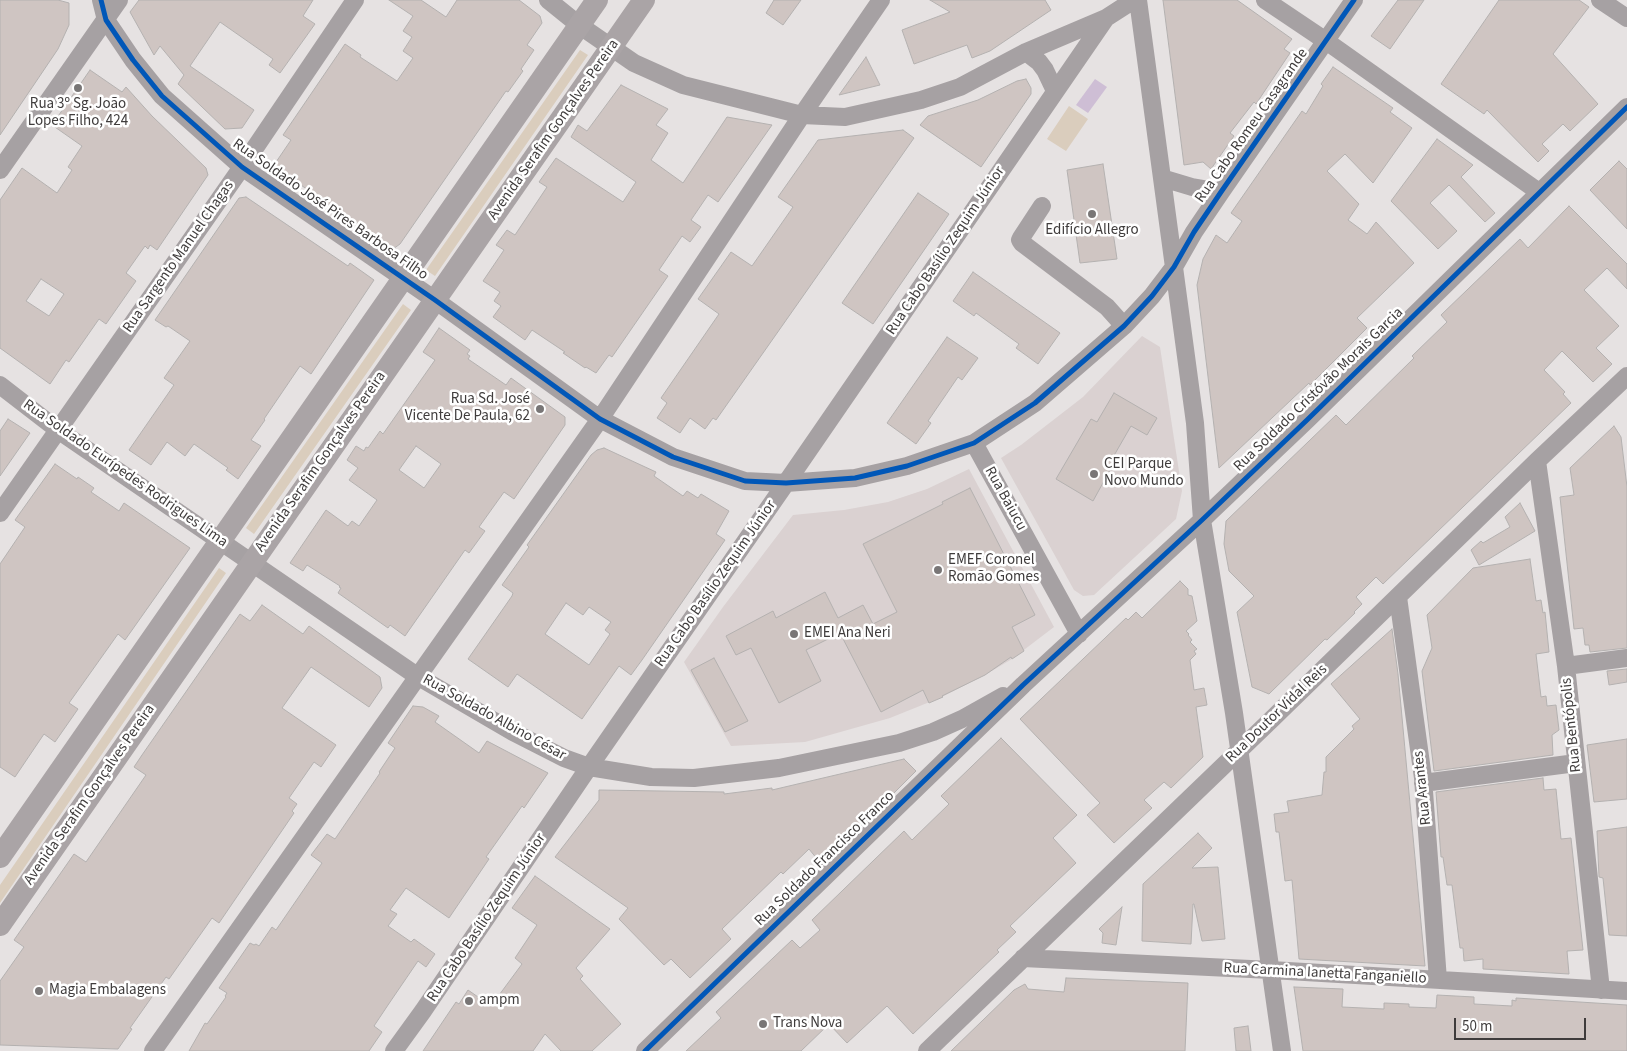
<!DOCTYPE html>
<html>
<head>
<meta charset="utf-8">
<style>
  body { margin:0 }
  #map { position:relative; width:1627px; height:1051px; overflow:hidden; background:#e6e2e2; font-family:"Source Sans 3",sans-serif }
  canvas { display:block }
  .scale { position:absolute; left:1454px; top:1018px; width:132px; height:22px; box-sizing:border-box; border:2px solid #3f3c3c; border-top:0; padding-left:6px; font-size:15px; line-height:18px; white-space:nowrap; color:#3f3c3c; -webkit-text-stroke:4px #fff; paint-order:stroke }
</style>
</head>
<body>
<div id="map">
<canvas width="1627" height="1051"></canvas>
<div class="scale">50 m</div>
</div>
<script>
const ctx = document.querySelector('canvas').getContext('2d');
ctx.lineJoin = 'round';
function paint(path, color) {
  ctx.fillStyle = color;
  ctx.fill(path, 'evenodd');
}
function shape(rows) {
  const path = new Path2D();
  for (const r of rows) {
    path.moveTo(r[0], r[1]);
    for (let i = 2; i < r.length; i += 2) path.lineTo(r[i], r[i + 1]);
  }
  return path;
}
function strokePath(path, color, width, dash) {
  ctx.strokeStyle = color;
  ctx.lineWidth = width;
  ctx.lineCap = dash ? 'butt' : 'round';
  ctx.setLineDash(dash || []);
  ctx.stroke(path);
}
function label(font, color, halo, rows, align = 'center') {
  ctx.font = font + ' "Source Sans 3",sans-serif';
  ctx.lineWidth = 5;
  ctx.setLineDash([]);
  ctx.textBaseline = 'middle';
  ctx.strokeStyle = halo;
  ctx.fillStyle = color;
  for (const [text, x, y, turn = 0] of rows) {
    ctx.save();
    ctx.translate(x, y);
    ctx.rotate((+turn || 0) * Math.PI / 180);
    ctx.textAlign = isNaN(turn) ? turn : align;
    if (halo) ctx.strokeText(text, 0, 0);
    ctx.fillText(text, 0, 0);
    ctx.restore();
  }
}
const built = shape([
  [1142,336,1160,347,1182,491,1176,519,1094,595,1083,596,1074,590,1001,458,1021,445,1083,397],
  [969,469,1054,627,1012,659,985,675,942,697,890,718,805,742,731,746,684,662,723,607,793,515,844,510,888,502,927,489]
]);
const green = shape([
  [580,50,588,55,435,276,426,270],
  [1069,106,1088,119,1066,151,1047,139],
  [403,304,411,310,254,534,246,528],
  [219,568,226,573,0,903,0,885]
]);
const water = shape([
  [1095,79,1107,87,1088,113,1076,105]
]);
const building = shape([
  [0,0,58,0,69,3,69,25,58,49,0,135,0,0],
  [139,0,313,0,303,16,315,24,280,73,269,65,273,59,220,22,190,66,254,110,242,128,225,129,178,84,184,75,160,46,154,55,130,12,139,0],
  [389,0,421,0,446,17,457,0,519,0,540,16,542,23,527,45,534,50,521,69,523,71,508,92,506,91,400,244,393,249,298,183,299,181,274,165,291,140,283,135,345,44,361,55,360,57,397,81,413,58,403,51,412,37,403,31,413,16,389,0],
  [774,0,801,0,783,25,766,13,774,0],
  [930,0,1045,0,1051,10,990,51,972,58,967,45,914,64,902,30,950,12,930,0],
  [1163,0,1237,0,1292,39,1284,49,1290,53,1256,104,1254,102,1230,133,1234,136,1211,169,1203,162,1184,165,1163,0],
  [1398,0,1424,0,1390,49,1371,36,1398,0],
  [1499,0,1579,0,1589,7,1553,54,1598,104,1570,131,1563,124,1542,144,1549,151,1538,162,1487,110,1484,114,1441,84,1499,0],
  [866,57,880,85,839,95,866,57],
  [1333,67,1393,108,1390,112,1412,128,1373,183,1345,154,1327,171,1359,204,1348,220,1367,234,1376,222,1414,263,1357,318,1367,328,1310,385,1309,383,1219,468,1197,285,1203,259,1216,235,1227,243,1242,221,1231,213,1302,111,1306,114,1323,86,1321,84,1333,67],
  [90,70,122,92,126,87,152,116,206,168,208,175,157,250,150,245,148,249,145,246,126,273,136,281,106,324,99,319,69,362,66,360,50,384,0,348,0,200,22,168,57,193,72,170,68,167,82,146,52,125,90,70],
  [41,279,64,294,49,316,26,301,41,279],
  [1026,79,1031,88,1031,94,981,167,920,125,928,116,978,100,1017,81,1026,79],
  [621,85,668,109,656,125,668,133,651,160,683,183,727,117,772,125,718,202,708,195,691,220,701,227,690,242,682,236,659,270,668,276,612,357,609,355,596,373,586,367,585,368,563,353,565,352,532,330,525,340,493,317,501,306,494,301,500,292,483,281,504,250,496,245,507,230,515,235,547,187,539,182,556,158,623,202,636,182,571,137,578,125,587,131,621,85],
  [903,130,914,138,716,420,713,418,705,429,690,418,680,433,657,418,667,403,661,398,719,314,698,299,731,252,752,266,793,207,778,197,818,140,903,130],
  [1437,139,1473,165,1461,177,1495,213,1485,222,1449,185,1430,203,1457,231,1438,249,1391,201,1437,139],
  [1619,161,1627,169,1627,229,1590,190,1619,161],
  [1103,164,1117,259,1080,263,1067,170,1103,164],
  [918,193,949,214,873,324,842,303,918,193],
  [246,197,348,266,350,263,374,280,311,374,300,366,264,419,265,420,251,440,261,446,238,479,226,470,228,468,194,444,185,456,167,442,151,465,129,450,174,385,164,378,190,341,168,326,166,327,155,320,239,198,246,197],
  [1569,206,1627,264,1627,289,1607,268,1584,290,1619,326,1596,348,1612,364,1593,382,1562,351,1544,370,1565,392,1563,394,1571,403,1383,584,1376,577,1356,597,1362,604,1354,612,1355,613,1327,640,1325,639,1269,694,1252,687,1237,612,1254,596,1229,571,1224,544,1226,521,1336,415,1346,425,1414,358,1412,356,1447,322,1441,315,1520,239,1528,248,1569,206],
  [973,272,1060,333,1038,364,1016,348,1019,344,976,313,974,316,953,301,973,272],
  [439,328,470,350,467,354,470,356,468,359,506,385,511,378,565,417,565,425,514,499,504,492,479,527,485,531,469,553,465,550,405,636,390,625,388,628,338,593,341,588,339,587,340,586,307,565,303,571,290,563,326,510,348,526,352,521,359,526,377,500,349,480,358,468,347,460,356,446,364,451,366,447,368,448,380,431,383,434,435,360,423,352,439,328],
  [416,446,441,464,424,488,399,470,416,446],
  [947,337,978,358,962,380,958,377,928,421,931,423,916,444,887,423,947,337],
  [1114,393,1157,418,1147,435,1131,426,1112,459,1115,461,1093,501,1056,479,1091,419,1097,422,1114,393],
  [8,419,30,433,0,476,0,431,8,419],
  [1614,426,1621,437,1627,487,1627,648,1590,652,1589,645,1585,645,1583,628,1574,629,1560,497,1574,495,1570,468,1614,426],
  [604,448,656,472,654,476,683,496,687,491,698,498,701,494,729,511,716,534,725,540,642,660,631,675,619,666,582,719,517,674,508,687,468,659,512,596,513,593,502,585,529,547,527,545,591,455,597,450,604,448],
  [566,603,583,615,589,607,611,622,605,630,610,634,589,665,545,634,566,603],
  [55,464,77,479,78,477,94,488,91,492,119,511,124,503,190,548,125,640,118,634,69,703,78,709,55,742,44,734,15,777,0,767,0,564,25,527,15,520,55,464],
  [970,488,1035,615,1012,627,1024,651,1012,659,1011,657,985,675,942,696,943,697,929,703,923,690,881,712,840,633,806,650,821,681,779,703,751,648,736,655,726,636,773,611,776,618,825,592,838,618,863,605,873,624,897,612,863,544,943,504,942,502,970,488],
  [1520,503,1535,531,1479,565,1471,550,1481,541,1483,543,1510,527,1505,517,1520,503],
  [1530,559,1536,601,1541,600,1543,613,1545,612,1549,652,1536,654,1541,697,1546,696,1547,706,1556,705,1559,730,1552,735,1553,755,1434,771,1422,671,1432,648,1427,615,1473,568,1530,559],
  [1180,581,1188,589,1188,595,1192,596,1197,621,1186,631,1189,634,1188,635,1192,640,1190,642,1197,649,1194,651,1196,654,1190,660,1194,690,1204,688,1207,705,1196,707,1203,757,1171,788,1164,782,1144,800,1152,808,1114,843,1087,815,1100,803,1020,719,1126,618,1128,620,1136,612,1142,618,1180,581],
  [262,605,303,634,309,626,380,677,382,688,369,707,311,667,282,708,336,745,321,767,314,762,289,798,297,804,292,811,294,813,219,923,212,918,169,979,166,977,130,1028,132,1029,118,1049,0,1045,0,981,24,947,14,940,74,854,86,862,146,775,134,767,142,755,240,614,250,621,262,605],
  [1392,629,1398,674,1425,966,1299,959,1292,880,1285,881,1279,832,1276,832,1274,814,1289,812,1287,801,1322,795,1324,772,1326,772,1326,757,1354,729,1352,726,1360,719,1331,684,1392,629],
  [714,658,748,721,725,732,691,670,714,658],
  [1627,669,1627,682,1609,685,1607,671,1627,669],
  [413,706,423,707,439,716,435,722,479,753,487,741,548,773,524,808,522,806,486,857,489,859,449,918,406,888,390,910,397,914,388,926,411,942,414,939,435,954,426,967,418,961,388,1005,374,1026,382,1032,369,1051,189,1051,205,1023,207,1024,226,997,225,996,227,993,219,988,250,943,254,945,256,944,259,946,272,927,276,930,322,863,311,855,327,834,335,839,380,773,379,772,395,748,388,743,413,706],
  [1001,738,1077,815,1053,838,1076,863,1010,926,1016,932,997,950,999,952,913,1034,887,1006,847,1043,829,1024,801,1051,686,1051,721,1018,716,1012,792,940,800,948,820,930,812,920,904,831,912,840,949,804,941,796,1001,738],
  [1627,739,1627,799,1594,802,1587,745,1627,739],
  [904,759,916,771,822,865,809,849,783,874,781,872,722,929,731,939,690,978,671,959,664,965,619,919,628,908,555,857,599,800,599,790,724,792,724,794,772,788,772,790,904,759],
  [1543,778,1544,790,1556,789,1561,839,1571,838,1583,950,1567,951,1569,974,1483,969,1483,959,1464,961,1463,948,1460,948,1452,885,1447,885,1443,857,1441,857,1436,792,1543,778],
  [1627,827,1627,936,1609,935,1603,878,1599,877,1597,831,1627,827],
  [1198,833,1212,848,1192,868,1218,867,1225,939,1202,941,1194,904,1193,904,1191,944,1142,941,1143,884,1198,833],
  [535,876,610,929,576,968,583,976,580,979,621,1024,592,1051,561,1051,545,1034,533,1051,423,1051,456,1002,459,1004,468,990,491,1006,522,964,515,958,537,925,512,908,535,876],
  [1122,907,1116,945,1102,943,1103,933,1099,929,1122,907],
  [1066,978,1188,983,1185,1051,951,1051,1014,990,1025,984,1028,989,1064,992,1066,978],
  [1294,987,1343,989,1342,1007,1384,1009,1384,1003,1409,1004,1409,1007,1436,1008,1437,995,1474,997,1474,1004,1512,1006,1512,1000,1516,1001,1516,998,1627,1005,1627,1051,1303,1051,1294,987],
  [1248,1026,1251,1051,1236,1051,1234,1028,1248,1026]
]);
const minor = shape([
  [101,0,106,20,133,60,162,96,242,167,435,300,600,419,673,457,745,481,786,483,855,478,907,466,974,443,1035,403,1124,326,1152,296,1174,267,1194,232,1221,192,1354,0],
  [548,0,579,25,634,63,683,85,802,115,845,117,921,100,960,87,1026,52,1106,18,1134,0],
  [1138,0,1195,423,1202,520,1234,713,1282,1051],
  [1265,0,1326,41,1539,192],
  [1600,0,1627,18],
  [1026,52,1039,62,1045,70,1055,91],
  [0,170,119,0],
  [1162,178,1192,187,1221,192],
  [1042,206,1021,238,1020,240,1022,243,1107,307,1124,326],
  [0,385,58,430,417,676,513,732,564,758,589,767,651,777,694,778,779,768,899,743,933,732,962,719,1003,696],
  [974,443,1079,634],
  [1537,461,1566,666,1601,990],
  [0,513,242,167,355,0],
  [1398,597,1423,778,1438,980],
  [1566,666,1627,658],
  [1423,783,1576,763],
  [1023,958,1271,970,1627,991],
  [153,1051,600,419,802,115,881,0],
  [394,1051,423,1011,589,767,786,483,1106,18],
  [645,1051,1023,685,1202,520,1307,420,1627,107],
  [927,1051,1272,719,1537,461,1627,376]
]);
const major = shape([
  [0,857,597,0],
  [0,925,644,0]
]);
const cycleway = shape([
  [101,0,106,20,133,60,162,96,242,167,435,300,600,419,673,457,745,481,786,483,855,478,907,466,974,443,1035,403,1124,326,1152,296,1174,267,1194,232,1221,192,1354,0],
  [645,1051,1023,685,1202,520,1307,420,1627,107]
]);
const markers = [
  [78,88,5,"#797676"],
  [1092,214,5,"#797676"],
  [540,409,5,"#797676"],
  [1094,474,5,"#797676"],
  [938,570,5,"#797676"],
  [794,634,5,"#797676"],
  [39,991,5,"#797676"],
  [469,1001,5,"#797676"],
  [763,1024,5,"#797676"]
];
const poiNames = [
  ["Rua 3º Sg. João",78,105,"center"],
  ["Lopes Filho, 424",78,122,"center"],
  ["Edifício Allegro",1092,231,"center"],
  ["Rua Sd. José",530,400,"right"],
  ["Vicente De Paula, 62",530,417,"right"],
  ["CEI Parque",1104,465],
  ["Novo Mundo",1104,482],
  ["EMEF Coronel",948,561],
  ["Romão Gomes",948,578],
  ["EMEI Ana Neri",804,634],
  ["Magia Embalagens",49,991],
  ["ampm",479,1001],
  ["Trans Nova",773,1024]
];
const streetNames = [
  ["Rua Cabo Romeu Casagrande",1252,126,-55],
  ["Avenida Serafim Gonçalves Pereira",554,130,-55],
  ["Rua Soldado José Pires Barbosa Filho",330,210,35],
  ["Rua Cabo Basílio Zequim Júnior",946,251,-56],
  ["Rua Sargento Manuel Chagas",179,257,-55],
  ["Rua Soldado Cristóvão Morais Garcia",1319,390,-44],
  ["Avenida Serafim Gonçalves Pereira",321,462,-55],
  ["Rua Soldado Eurípedes Rodrigues Lima",125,474,35],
  ["Rua Baiucu",1005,499,61],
  ["Rua Cabo Basílio Zequim Júnior",716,584,-55],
  ["Rua Doutor Vidal Reis",1277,714,-44],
  ["Rua Soldado Albino César",494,718,29],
  ["Rua Bentópolis",1572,725,-96],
  ["Rua Arantes",1423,788,-96],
  ["Avenida Serafim Gonçalves Pereira",90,795,-55],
  ["Rua Soldado Francisco Franco",825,859,-44],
  ["Rua Cabo Basílio Zequim Júnior",487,918,-56],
  ["Rua Carmina Ianetta Fanganiello",1325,974,3]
];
paint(built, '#dad1d1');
paint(green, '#dacdbd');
paint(water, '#cebed5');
paint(building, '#cfc5c2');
strokePath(building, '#b4b1b0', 1);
strokePath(minor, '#a6a1a3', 18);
strokePath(major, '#aaa4a6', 22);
strokePath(cycleway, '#0057b8', 5);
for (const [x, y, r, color] of markers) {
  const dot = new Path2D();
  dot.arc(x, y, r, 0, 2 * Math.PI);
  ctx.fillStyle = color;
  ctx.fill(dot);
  strokePath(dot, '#fff', 2);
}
label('15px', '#3f3c3c', '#fff', poiNames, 'left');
label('15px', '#3f3c3c', '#fff', streetNames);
</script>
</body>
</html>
